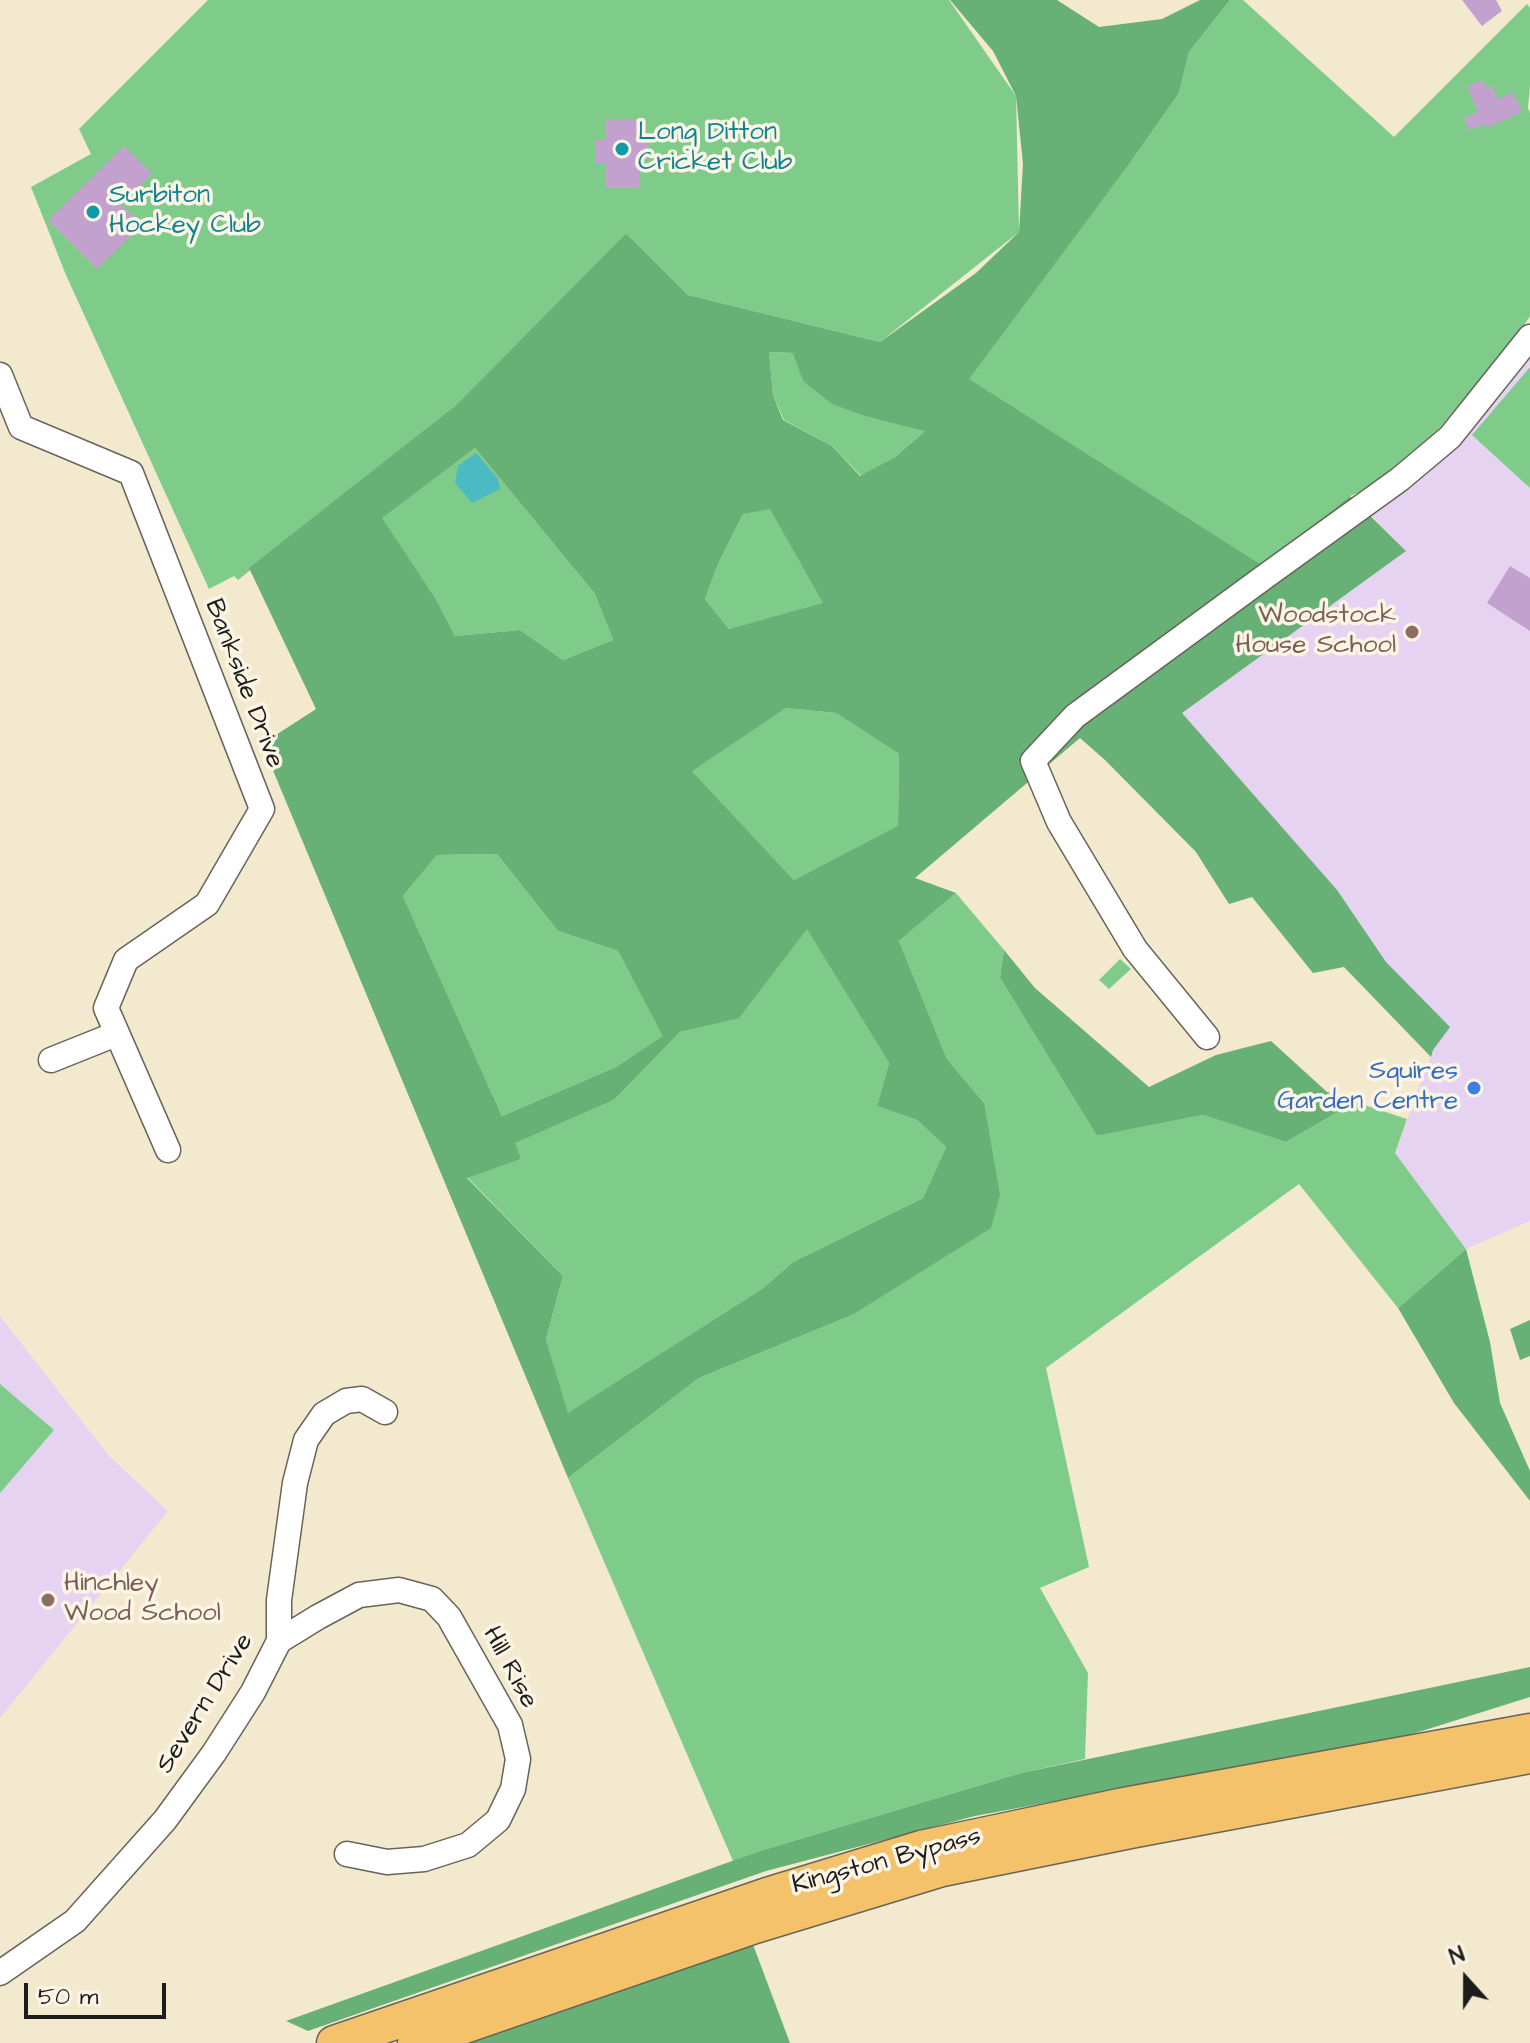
<!DOCTYPE html>
<html>
<head>
<meta charset="utf-8">
<style>
  body { margin:0 }
  #map { position:relative; width:1530px; height:2043px; overflow:hidden; background:#f3e9ce; font-family:"Architects Daughter",sans-serif }
  canvas { display:block }
  .north { position:absolute; left:1426px; top:1939px; width:80px; height:80px; -webkit-text-stroke:6px #fcf5e5; paint-order:stroke; rotate:339deg; font-size:22px; font-weight:700; line-height:32px; text-align:center; color:#1c1c1c }
  .north::after { content:''; display:block; margin:auto; width:28px; height:36px; background:#1c1c1c; clip-path:polygon(50% 0,100% 100%,50% 72%,0 100%) }
  .scale { position:absolute; left:24px; top:1983px; width:142px; height:36px; box-sizing:border-box; border:4px solid #1c1c1c; border-top:0; padding-left:10px; font-size:24px; line-height:28px; white-space:nowrap; color:#1c1c1c; -webkit-text-stroke:6px #fcf5e5; paint-order:stroke }
</style>
</head>
<body>
<div id="map">
<canvas width="1530" height="2043"></canvas>
<div class="north">N</div>
<div class="scale">50 m</div>
</div>
<script>
const ctx = document.querySelector('canvas').getContext('2d');
ctx.lineJoin = 'round';
function paint(path, color) {
  ctx.fillStyle = color;
  ctx.fill(path, 'evenodd');
}
function shape(rows) {
  const path = new Path2D();
  for (const r of rows) {
    path.moveTo(r[0], r[1]);
    for (let i = 2; i < r.length; i += 2) path.lineTo(r[i], r[i + 1]);
  }
  return path;
}
function strokePath(path, color, width, dash) {
  ctx.strokeStyle = color;
  ctx.lineWidth = width;
  ctx.lineCap = dash ? 'butt' : 'round';
  ctx.setLineDash(dash || []);
  ctx.stroke(path);
}
function label(font, color, halo, rows, align = 'center') {
  ctx.font = font + ' "Architects Daughter",sans-serif';
  ctx.lineWidth = 7;
  ctx.setLineDash([]);
  ctx.textBaseline = 'middle';
  ctx.strokeStyle = halo;
  ctx.fillStyle = color;
  for (const [text, x, y, turn = 0] of rows) {
    ctx.save();
    ctx.translate(x, y);
    ctx.rotate((+turn || 0) * Math.PI / 180);
    ctx.textAlign = isNaN(turn) ? turn : align;
    if (halo) ctx.strokeText(text, 0, 0);
    ctx.fillText(text, 0, 0);
    ctx.restore();
  }
}
const built = shape([
  [1530,349,1530,1221,1466,1249,1395,1153,1433,1050,1181,713,1406,551,1369,513],
  [0,1316,109,1456,168,1511,0,1718]
]);
const green = shape([
  [208,0,949,0,1016,96,1019,232,880,342,688,295,626,233,455,406,238,580,234,576,209,589,66,275,31,187,91,154,79,129],
  [1230,0,1243,0,1394,137,1527,4,1530,8,1530,86,1528,108,1530,113,1530,316,1521,330,1437,431,1370,488,1350,496,1263,567,968,379,1130,163,1179,93,1189,52],
  [769,352,794,353,803,381,868,417,926,430,895,457,861,476,832,446,784,420,773,395],
  [1530,367,1530,488,1472,435],
  [475,448,595,594,613,640,563,660,520,630,455,636,436,599,381,518],
  [770,508,824,604,729,629,705,599,718,564,743,514],
  [786,708,836,713,899,754,898,827,794,880,691,770],
  [497,854,558,931,618,951,664,1036,616,1067,502,1116,403,896,437,855],
  [956,893,1004,950,1000,978,1097,1136,1203,1115,1286,1142,1355,1102,1407,1119,1395,1153,1466,1249,1398,1308,1299,1184,1046,1368,1089,1567,1040,1588,1088,1673,1085,1759,1021,1773,760,1851,733,1861,568,1478,699,1378,852,1315,984,1103,947,1059,899,941],
  [807,928,889,1063,877,1106,917,1120,946,1147,923,1198,793,1262,762,1289,568,1414,546,1339,563,1276,467,1177,521,1159,514,1143,614,1100,680,1032,739,1017],
  [1120,959,1131,969,1109,989,1099,980],
  [0,1384,54,1430,0,1493]
]);
const forest = shape([
  [950,0,1057,0,1099,27,1162,19,1200,0,1230,0,1189,52,1179,93,1130,163,969,379,1263,566,1350,496,1406,551,1182,713,1337,890,1386,962,1450,1027,1433,1050,1431,1057,1344,967,1313,973,1252,897,1229,904,1196,852,1105,760,1080,738,915,878,956,893,899,941,947,1059,984,1103,1000,1195,991,1228,852,1315,699,1378,568,1478,262,744,316,709,249,568,455,406,626,233,688,295,880,342,976,273,1019,232,1023,164,1016,96,993,51],
  [769,352,793,353,803,381,832,404,868,417,925,431,895,457,860,476,832,446,783,420,773,395],
  [475,448,595,594,613,640,563,660,520,630,455,636,436,599,382,518],
  [770,509,823,603,729,629,705,599,718,564,743,514],
  [786,708,836,713,899,754,898,826,794,880,692,771],
  [497,854,558,931,618,951,663,1036,616,1067,502,1116,403,896,437,855],
  [807,929,889,1063,877,1106,917,1120,946,1147,923,1198,793,1262,762,1289,568,1413,546,1339,563,1276,467,1178,521,1159,515,1143,614,1100,680,1032,739,1018],
  [1004,950,1035,988,1149,1087,1216,1055,1271,1041,1327,1092,1355,1102,1286,1142,1203,1115,1097,1136,1000,978],
  [1466,1249,1490,1342,1500,1403,1530,1471,1530,1501,1454,1403,1398,1308],
  [1530,1320,1530,1356,1520,1360,1510,1329],
  [1530,1667,1530,1697,1406,1736,975,1816,766,1871,308,2031,286,2021,760,1851,1021,1773],
  [752,1942,790,2043,451,2043]
]);
const water = shape([
  [476,453,498,479,500,489,472,503,455,483,458,466]
]);
const building = shape([
  [1462,0,1496,0,1502,11,1482,26],
  [1483,80,1486,88,1492,86,1498,99,1513,92,1522,112,1486,128,1485,124,1469,130,1464,118,1478,112,1467,86],
  [605,119,639,119,639,131,648,131,648,159,639,159,639,188,605,188,605,164,596,164,596,140,605,140],
  [124,146,152,174,121,204,142,225,97,269,48,220],
  [1510,566,1530,578,1530,631,1487,603]
]);
const minor = shape([
  [0,375,21,427,131,473,262,809,207,904,126,960,106,1008,168,1150],
  [1207,1037,1135,949,1059,822,1033,761,1075,716,1263,578,1400,479,1450,437,1530,337],
  [51,1060,116,1034],
  [279,1641,318,1617,359,1595,399,1590,432,1599,449,1617,510,1725,518,1759,513,1789,498,1820,468,1845,424,1859,387,1862,347,1854],
  [0,1973,75,1921,165,1820,214,1753,253,1692,279,1641,279,1600,295,1483,306,1440,324,1414,346,1401,362,1399,385,1412]
]);
const highway = shape([
  [334,2043,767,1895,921,1848,1124,1805,1530,1731],
  [415,2043,755,1926,942,1869,1135,1830,1530,1756]
]);
const markers = [
  [622,149,8,"#0f9aa8"],
  [93,212,8,"#0f9aa8"],
  [1412,632,8,"#8d6e63"],
  [1474,1088,8,"#3f7fe0"],
  [48,1600,8,"#8d6e63"]
];
const cultureNames = [
  ["Long Ditton",638,134],
  ["Cricket Club",638,164],
  ["Surbiton",109,197],
  ["Hockey Club",109,227]
];
const educationNames = [
  ["Woodstock",1396,617],
  ["House School",1396,647],
  ["Hinchley",64,1585,"left"],
  ["Wood School",64,1615,"left"]
];
const streetNames = [
  ["Bankside Drive",243,684,69],
  ["Hill Rise",509,1668,62],
  ["Severn Drive",206,1704,-58],
  ["Kingston Bypass",887,1862,-15]
];
const shopNames = [
  ["Squires",1458,1073],
  ["Garden Centre",1458,1103]
];
paint(built, '#e5d3f1');
paint(green, '#7fcc8a');
paint(forest, '#67b076');
paint(water, '#4bbac3');
paint(building, '#c3a1ce');
strokePath(minor, '#67645a', 27);
strokePath(highway, '#67645a', 37);
strokePath(minor, '#fff', 24);
strokePath(highway, '#f4c26a', 34);
for (const [x, y, r, color] of markers) {
  const dot = new Path2D();
  dot.arc(x, y, r, 0, 2 * Math.PI);
  ctx.fillStyle = color;
  ctx.fill(dot);
  strokePath(dot, '#fcf5e5', 3);
}
label('26px', '#0d838f', '#fcf5e5', cultureNames, 'left');
label('26px', '#785e54', '#fcf5e5', educationNames, 'right');
label('26px', '#1c1c1c', '#fcf5e5', streetNames);
label('26px', '#366cbe', '#fcf5e5', shopNames, 'right');
</script>
</body>
</html>
